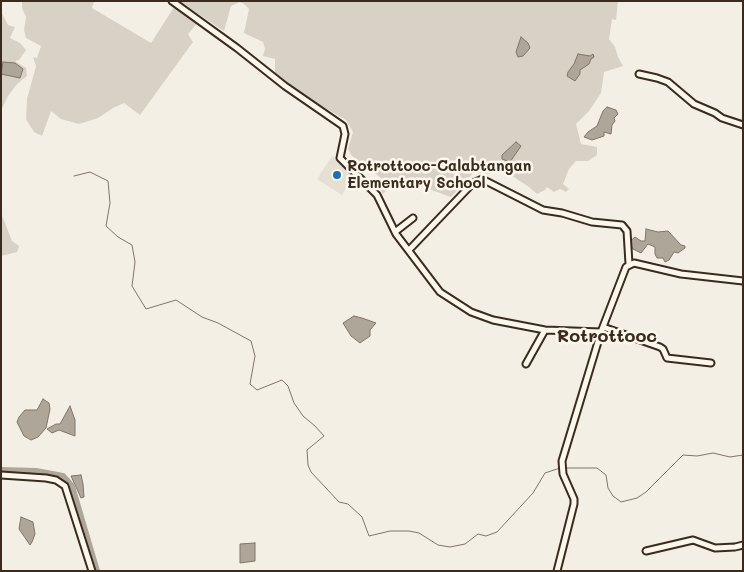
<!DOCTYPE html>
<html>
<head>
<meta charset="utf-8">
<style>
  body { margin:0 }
  #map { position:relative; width:744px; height:572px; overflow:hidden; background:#f3efe4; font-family:Mali,sans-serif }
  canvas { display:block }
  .frame { position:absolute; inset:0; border:2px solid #3b2a1e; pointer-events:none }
</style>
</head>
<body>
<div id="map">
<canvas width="744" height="572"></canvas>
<div class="frame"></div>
</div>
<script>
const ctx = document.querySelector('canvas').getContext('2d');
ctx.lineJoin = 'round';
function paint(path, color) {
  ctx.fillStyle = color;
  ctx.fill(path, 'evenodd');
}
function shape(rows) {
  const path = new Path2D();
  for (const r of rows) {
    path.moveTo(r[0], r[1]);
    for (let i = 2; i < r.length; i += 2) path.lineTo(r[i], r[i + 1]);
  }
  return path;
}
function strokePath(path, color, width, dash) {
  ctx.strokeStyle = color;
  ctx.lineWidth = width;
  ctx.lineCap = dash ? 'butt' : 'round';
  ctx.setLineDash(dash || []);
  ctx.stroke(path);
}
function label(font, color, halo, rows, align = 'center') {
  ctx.font = font + ' Mali,sans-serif';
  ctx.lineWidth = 5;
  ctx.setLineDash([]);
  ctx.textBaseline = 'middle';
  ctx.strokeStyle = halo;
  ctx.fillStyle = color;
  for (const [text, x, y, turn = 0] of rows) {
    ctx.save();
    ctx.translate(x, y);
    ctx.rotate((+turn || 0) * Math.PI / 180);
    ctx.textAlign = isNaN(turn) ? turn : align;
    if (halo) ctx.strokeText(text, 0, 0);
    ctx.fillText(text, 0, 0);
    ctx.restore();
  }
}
const built = shape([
  [332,156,356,172,342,195,317,179]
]);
const green = shape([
  [22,1,94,1,92,8,151,43,176,4,199,21,188,34,193,42,140,115,124,103,113,108,98,118,79,124,61,119,51,111,42,136,34,132,26,119,27,99,36,66,33,57,37,58,41,46,26,38,24,30,26,17,22,8],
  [179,1,618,1,616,20,612,19,609,39,615,47,618,57,623,66,604,72,601,93,589,111,576,124,581,144,597,147,597,155,588,161,576,161,569,169,563,184,569,189,566,192,560,189,554,192,547,187,545,190,537,194,529,187,506,172,494,169,490,174,474,172,451,197,423,187,394,181,383,194,380,189,384,180,352,156,348,149,353,132,346,120,292,89,275,76,275,59,263,56,265,49,263,42,244,33,249,9,244,4,240,2,231,6,224,31],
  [1,12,8,25,15,27,10,38,20,43,26,50,19,60,15,61,26,68,27,76,17,84,8,96,1,111],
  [1,213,12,241,19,246,17,252,1,256]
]);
const water = shape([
  [521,37,528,43,530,48,523,56,518,57,516,52,521,37],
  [578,54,590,56,593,54,594,57,591,59,589,64,580,70,580,74,575,81,567,76,568,72,574,64,578,54],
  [3,62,15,63,23,69,20,78,1,74,3,62],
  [607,107,616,110,618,114,614,118,615,121,612,125,611,134,604,132,604,136,592,140,584,137,588,132,597,126,603,111,607,107],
  [516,142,521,146,510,162,502,159,502,155,516,142],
  [646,229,658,232,668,231,681,245,685,246,685,248,678,253,674,252,669,260,665,262,663,258,657,258,655,254,655,247,648,244,641,253,633,249,629,242,635,237,641,241,645,241,646,229],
  [354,316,362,318,376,323,370,330,370,336,360,343,351,336,343,323,354,316],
  [43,399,49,403,50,409,46,428,38,437,31,440,24,436,17,422,19,417,25,410,37,410,43,399],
  [70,406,75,420,75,436,59,430,52,433,47,429,56,424,60,424,70,406],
  [81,475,83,484,84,497,81,498,71,476,81,475],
  [21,517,33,522,35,534,32,542,30,545,19,529,21,517],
  [255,543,255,561,240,563,240,544,255,543]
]);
const stream = shape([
  [74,176,90,172,108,181,110,203,106,226,118,237,132,245,135,262,132,286,146,309,176,300,202,317,218,323,251,341,255,356,250,384,257,390,282,380,288,386,294,403,303,416,315,426,324,436,307,450,308,465,311,472,339,502,348,504,362,517,369,536,390,531,409,531,419,533,438,545,450,547,465,544,478,534,486,536,497,532,533,493,545,473,560,468],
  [565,468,597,468,606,475,608,488,613,496,621,502,637,498,646,492,683,455,697,456,713,453,730,457,743,455]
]);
const river = shape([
  [1,470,36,471,63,476,72,486,97,571]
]);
const minor = shape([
  [172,1,237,48,285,86,343,126,345,134,340,158,377,195,396,234,440,292,471,312,493,320,545,330,601,332],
  [639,74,657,78,668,82,694,104,715,113,722,118,743,125],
  [395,232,413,218],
  [409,250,473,183,482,179,543,210,562,213,592,222,622,225,627,231,629,264],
  [603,327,660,347,663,349,667,358,711,363],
  [526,364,545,330],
  [1,475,46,478,56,480,65,486,92,571],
  [646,551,693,540,715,548,735,547,743,545],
  [557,571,574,504,574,499,563,474,562,461,601,332,626,267,634,263,681,274,743,281]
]);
const markers = [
  [337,175,5,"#1f6fb2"]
];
const poiNames = [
  ["Rotrottooc-Calabtangan",347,166],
  ["Elementary School",347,183]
];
const quarterNames = [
  ["Rotrottooc",607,336]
];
paint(built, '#e5dfd4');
paint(green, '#d8d1c6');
paint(water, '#afa69a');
strokePath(water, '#817468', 1);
strokePath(stream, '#817468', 1);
strokePath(river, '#afa69a', 6);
strokePath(minor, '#3b2a1e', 9);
strokePath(minor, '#fbf7ec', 5);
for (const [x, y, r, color] of markers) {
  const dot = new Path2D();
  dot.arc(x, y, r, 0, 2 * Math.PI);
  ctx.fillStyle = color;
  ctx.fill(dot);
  strokePath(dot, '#fbf7ec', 2);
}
label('bold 15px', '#3b2a1e', '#fbf7ec', poiNames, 'left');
label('bold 18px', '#3b2a1e', '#fbf7ec', quarterNames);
</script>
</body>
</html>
